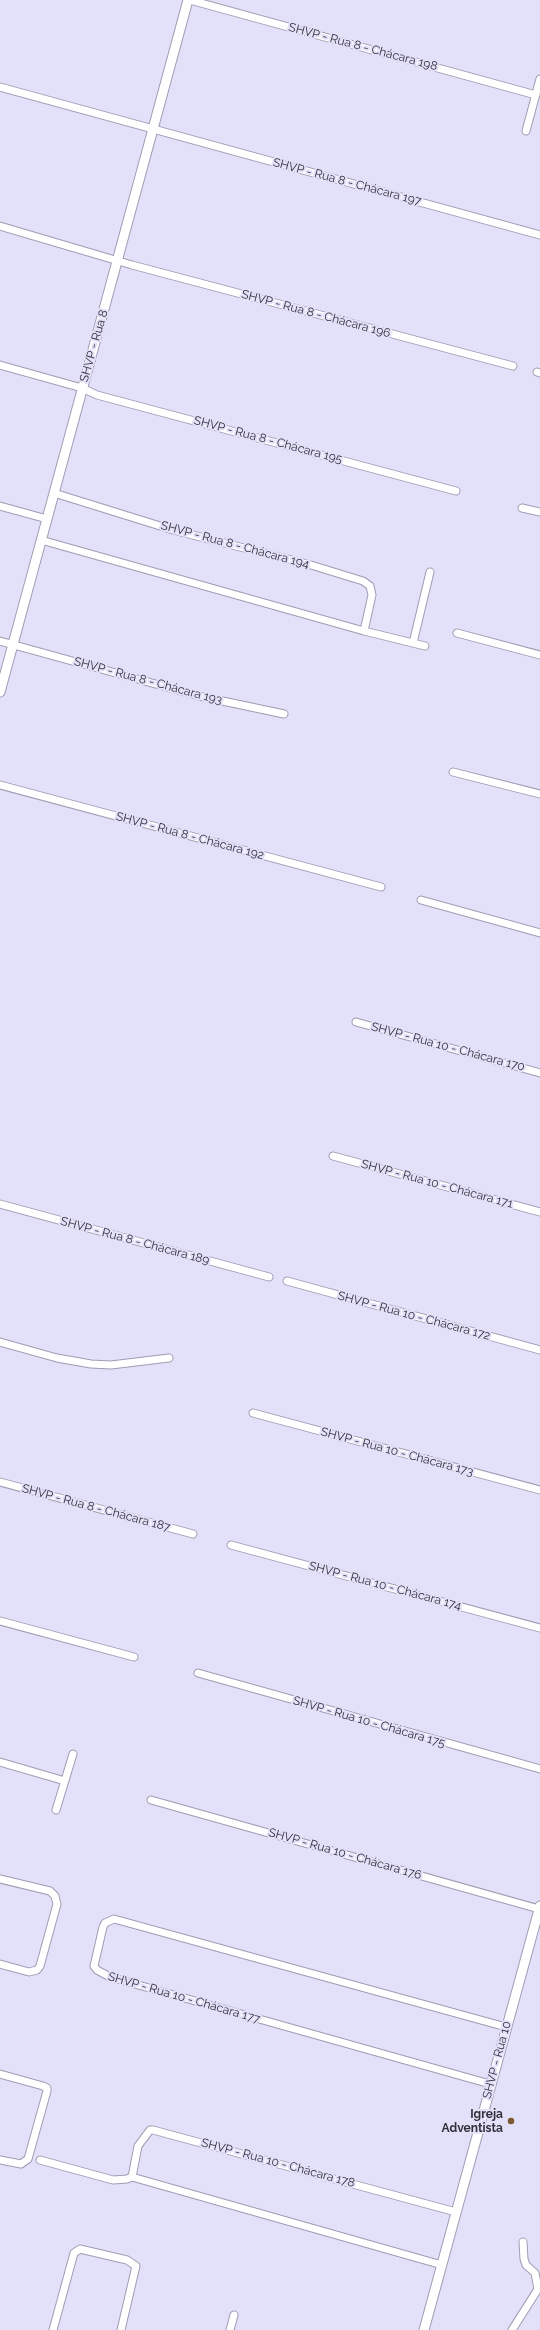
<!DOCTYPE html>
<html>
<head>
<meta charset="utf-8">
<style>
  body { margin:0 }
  canvas { display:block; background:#e3e0f9 }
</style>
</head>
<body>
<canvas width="540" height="2330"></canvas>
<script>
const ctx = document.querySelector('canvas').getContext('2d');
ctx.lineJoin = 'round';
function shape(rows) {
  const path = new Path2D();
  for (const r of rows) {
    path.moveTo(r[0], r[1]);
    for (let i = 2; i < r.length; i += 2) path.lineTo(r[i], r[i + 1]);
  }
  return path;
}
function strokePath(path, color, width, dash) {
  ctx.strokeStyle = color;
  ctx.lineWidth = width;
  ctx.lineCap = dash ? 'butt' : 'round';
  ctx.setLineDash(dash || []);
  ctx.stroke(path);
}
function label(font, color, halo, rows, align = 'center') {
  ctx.font = font + ' Raleway,sans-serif';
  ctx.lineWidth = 4;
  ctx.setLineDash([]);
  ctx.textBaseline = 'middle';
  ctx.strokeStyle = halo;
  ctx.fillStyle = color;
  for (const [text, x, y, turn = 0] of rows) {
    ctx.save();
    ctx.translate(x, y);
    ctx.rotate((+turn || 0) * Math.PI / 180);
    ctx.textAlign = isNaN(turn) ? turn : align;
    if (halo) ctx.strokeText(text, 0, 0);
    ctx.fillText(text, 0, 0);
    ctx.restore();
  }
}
const minor = shape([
  [190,0,536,95],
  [0,87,540,235],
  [526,131,540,79],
  [0,226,132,265,513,366],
  [0,365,82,388,97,395,456,491],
  [537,372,540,373],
  [0,506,47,519],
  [522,508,540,512],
  [41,540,364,631,372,595,370,586,363,581,311,565,173,530,54,493],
  [364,631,425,646],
  [457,633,540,655],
  [0,641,199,696,284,714],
  [413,643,430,572],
  [453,772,540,794],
  [0,785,381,887],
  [421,900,540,933],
  [356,1022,540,1073],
  [333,1156,540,1212],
  [0,1204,269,1277],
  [287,1281,540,1350],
  [0,1342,57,1358,91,1364,111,1365,169,1358],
  [253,1413,540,1490],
  [0,1482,193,1534],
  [231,1545,540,1628],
  [0,1621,134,1657],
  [198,1673,540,1769],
  [0,1762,65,1781],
  [151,1800,539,1909],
  [56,1810,73,1754],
  [0,1879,50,1891,55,1896,57,1904,40,1966,37,1970,29,1972,0,1964],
  [0,2074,43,2086,47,2088,47,2091,28,2159,21,2164,0,2160],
  [490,2084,110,1977,97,1970,94,1966,103,1927,105,1923,114,1919,506,2027],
  [40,2160,113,2180,127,2179,132,2177,138,2146,150,2130,153,2130,456,2212],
  [132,2177,442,2265],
  [53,2330,74,2253,80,2249,127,2260,136,2266,121,2330],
  [230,2330,234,2315],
  [512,2330,538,2289,535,2273,526,2265,524,2259,523,2242]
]);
const tertiary = shape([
  [0,692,188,0],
  [424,2330,540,1906]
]);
const markers = [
  [511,2121,4,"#7b5930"]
];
const streetNames = [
  ["SHVP - Rua 8 - Chácara 198",363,47,15],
  ["SHVP - Rua 8 - Chácara 197",347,182,15],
  ["SHVP - Rua 8 - Chácara 196",316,314,15],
  ["SHVP - Rua 8",94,346,-74],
  ["SHVP - Rua 8 - Chácara 195",268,440,15],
  ["SHVP - Rua 8 - Chácara 194",235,545,15],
  ["SHVP - Rua 8 - Chácara 193",148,681,15],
  ["SHVP - Rua 8 - Chácara 192",190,836,15],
  ["SHVP - Rua 10 - Chácara 170",448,1047,15],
  ["SHVP - Rua 10 - Chácara 171",437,1184,15],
  ["SHVP - Rua 8 - Chácara 189",135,1241,15],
  ["SHVP - Rua 10 - Chácara 172",414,1316,15],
  ["SHVP - Rua 10 - Chácara 173",397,1452,15],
  ["SHVP - Rua 8 - Chácara 187",96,1508,15],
  ["SHVP - Rua 10 - Chácara 174",385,1586,15],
  ["SHVP - Rua 10 - Chácara 175",369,1722,16],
  ["SHVP - Rua 10 - Chácara 176",345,1854,16],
  ["SHVP - Rua 10 - Chácara 177",184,1998,16],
  ["SHVP - Rua 10",497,2060,-75],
  ["SHVP - Rua 10 - Chácara 178",278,2163,15]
];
const poiNames = [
  ["Igreja",503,2114],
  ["Adventista",503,2128]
];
strokePath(minor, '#9f9cb3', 9);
strokePath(tertiary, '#9f9cb3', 11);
strokePath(minor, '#fff', 7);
strokePath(tertiary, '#fff', 9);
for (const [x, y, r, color] of markers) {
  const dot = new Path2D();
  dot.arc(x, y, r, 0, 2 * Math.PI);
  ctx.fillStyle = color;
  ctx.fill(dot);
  strokePath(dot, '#e3e0f9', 1.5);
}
label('12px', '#313039', '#e3e0f9', streetNames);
label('bold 12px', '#313039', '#e3e0f9', poiNames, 'right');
</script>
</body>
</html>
